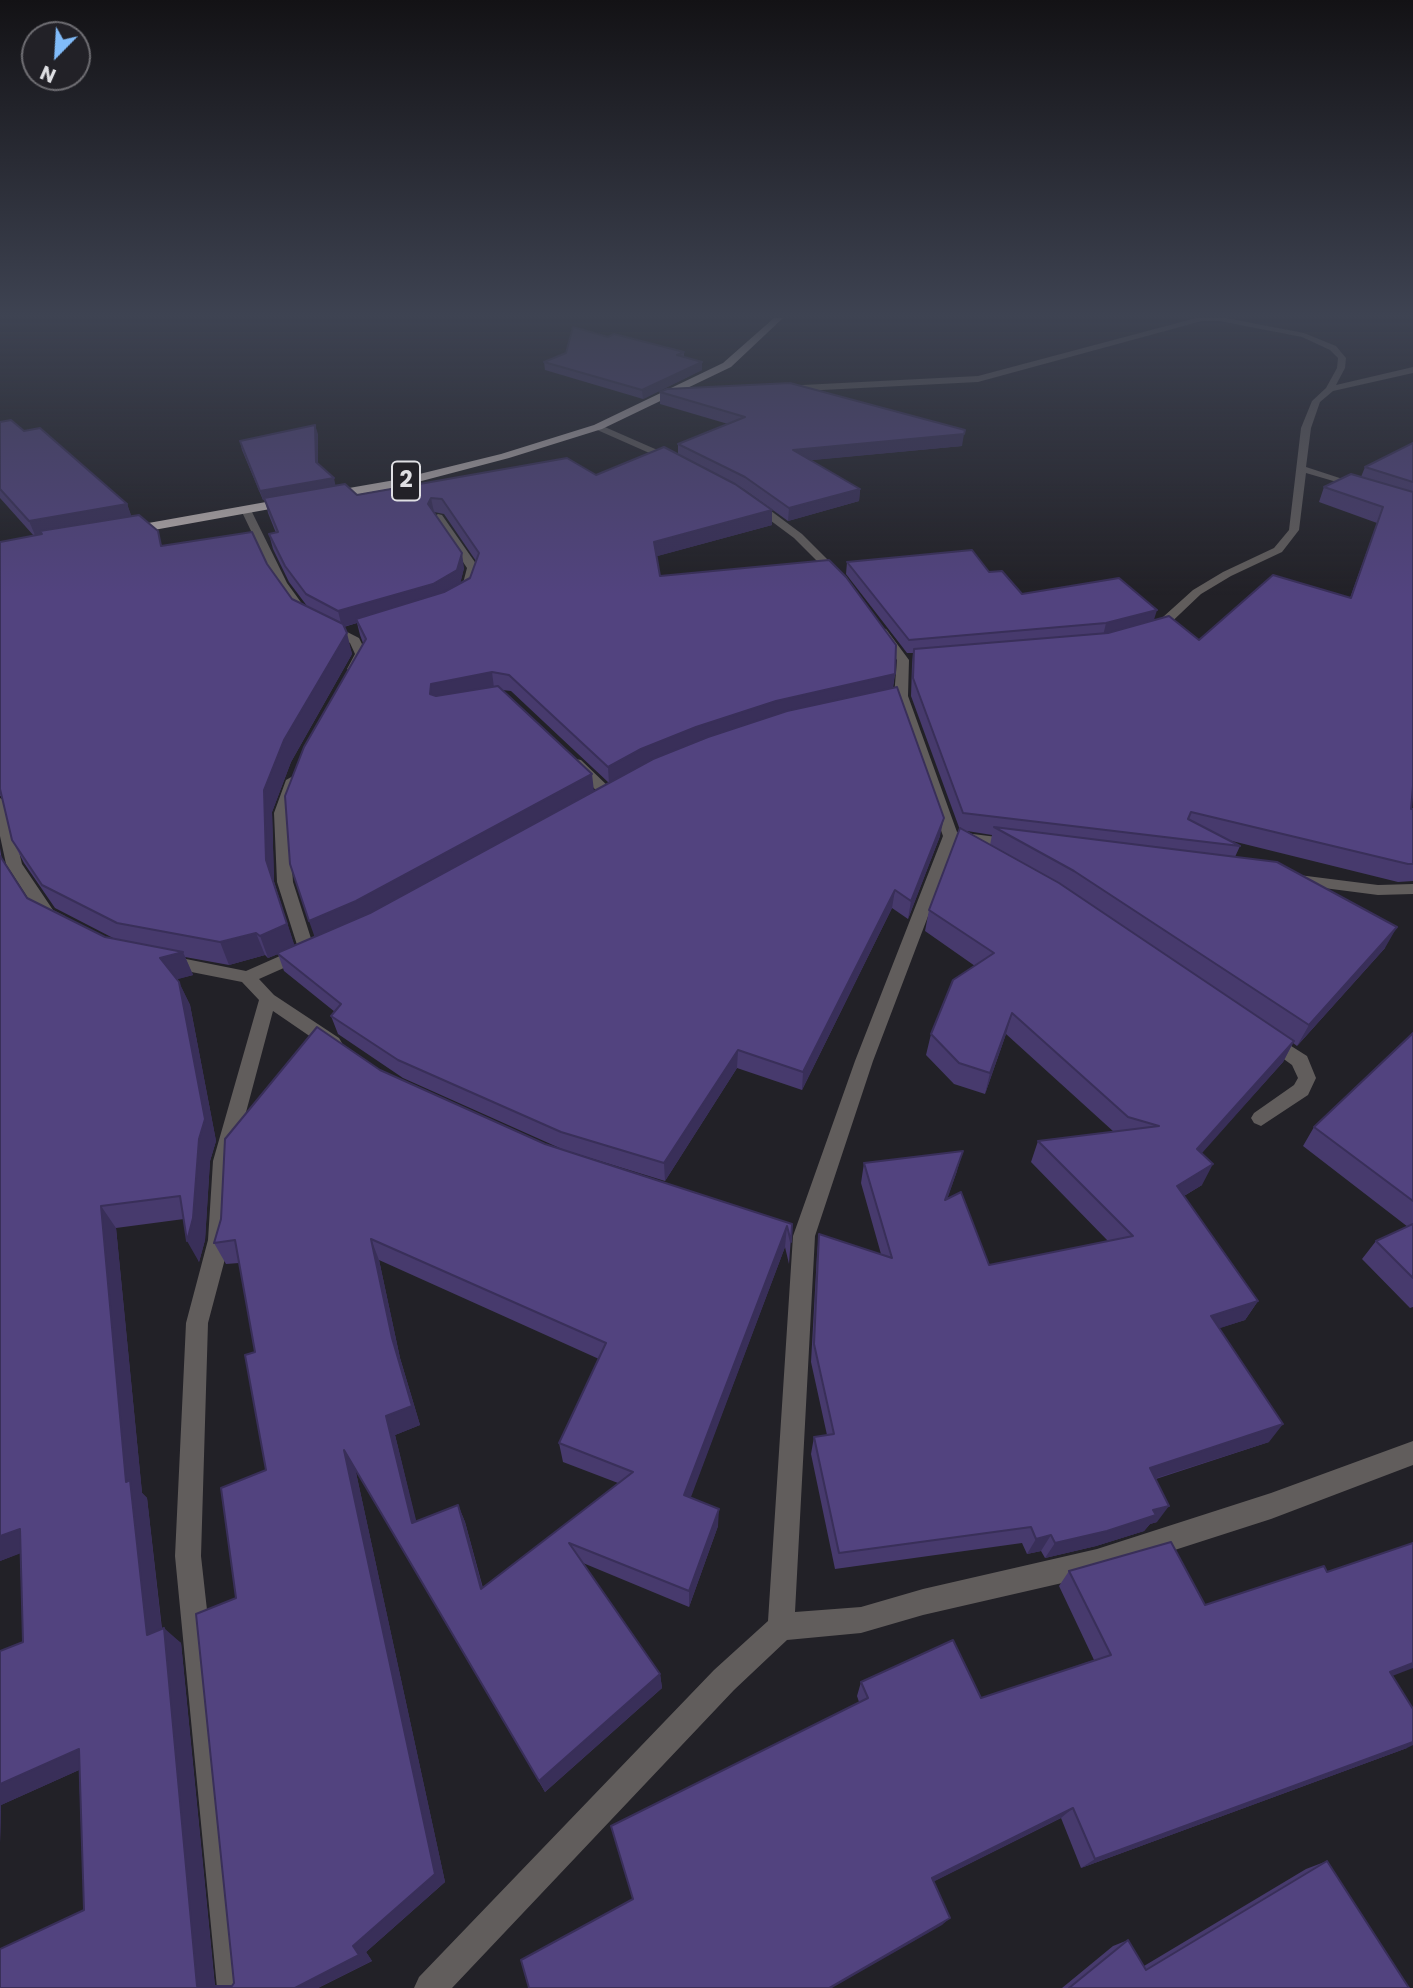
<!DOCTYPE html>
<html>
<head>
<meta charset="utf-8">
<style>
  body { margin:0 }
  #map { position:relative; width:1413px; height:1988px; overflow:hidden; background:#222127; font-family:Poppins,sans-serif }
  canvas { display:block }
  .north { position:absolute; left:21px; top:21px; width:70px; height:70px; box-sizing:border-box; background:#222127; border:2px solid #6e6d72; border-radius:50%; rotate:204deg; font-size:19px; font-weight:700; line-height:28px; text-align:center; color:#dfdfe3 }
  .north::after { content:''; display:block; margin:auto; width:24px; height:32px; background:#81bcfa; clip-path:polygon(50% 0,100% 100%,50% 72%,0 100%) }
</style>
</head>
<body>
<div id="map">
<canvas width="1413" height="1988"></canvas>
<div class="north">N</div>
</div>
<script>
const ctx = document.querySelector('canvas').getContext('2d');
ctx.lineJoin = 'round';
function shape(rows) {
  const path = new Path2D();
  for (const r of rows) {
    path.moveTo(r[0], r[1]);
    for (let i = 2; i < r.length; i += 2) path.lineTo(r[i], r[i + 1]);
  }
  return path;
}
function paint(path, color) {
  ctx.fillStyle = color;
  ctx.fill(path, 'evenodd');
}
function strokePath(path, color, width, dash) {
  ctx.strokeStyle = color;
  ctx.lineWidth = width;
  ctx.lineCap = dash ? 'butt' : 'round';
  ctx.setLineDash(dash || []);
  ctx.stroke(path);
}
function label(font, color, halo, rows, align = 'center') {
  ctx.font = font + ' Poppins,sans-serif';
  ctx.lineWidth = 6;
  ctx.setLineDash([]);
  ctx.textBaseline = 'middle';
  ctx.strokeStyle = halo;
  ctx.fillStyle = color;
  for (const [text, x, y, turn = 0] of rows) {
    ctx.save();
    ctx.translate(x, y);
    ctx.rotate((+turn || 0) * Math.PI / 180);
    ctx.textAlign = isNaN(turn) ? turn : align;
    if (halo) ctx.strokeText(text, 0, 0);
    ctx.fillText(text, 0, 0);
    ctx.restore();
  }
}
const street = shape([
  [1196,318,1226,318,1304,333,1336,346,1346,358,1345,368,1336,385,1413,367,1413,373,1333,391,1320,402,1311,428,1306,467,1364,486,1364,490,1306,473,1299,530,1282,552,1231,576,1201,594,1161,632,1152,634,1146,630,1148,627,1153,626,1193,590,1223,572,1274,548,1289,530,1301,428,1312,401,1326,388,1337,368,1338,358,1330,350,1302,337,1219,321,1202,321,978,382,783,392,779,389,783,386,978,376,1196,318],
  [598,424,678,459,680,461,672,463,595,429,595,425,598,424],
  [751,502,759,502,802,534,843,575,843,579,835,579,794,538,751,506,751,502],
  [242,508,251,510,287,583,308,612,359,638,367,654,358,672,353,673,347,669,355,654,350,643,300,618,277,585,241,510,242,508],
  [438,514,442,515,479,568,473,589,464,595,454,593,462,587,467,568,433,517,438,514],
  [882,628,886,629,909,660,908,696,957,832,1013,839,1021,844,1013,849,957,840,873,1061,815,1236,795,1612,861,1607,923,1589,1097,1549,1271,1493,1413,1441,1413,1465,1271,1519,1097,1575,923,1615,861,1633,787,1640,734,1690,452,1988,414,1988,419,1977,714,1670,768,1621,793,1236,855,1061,943,836,894,696,897,660,876,632,882,628],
  [576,759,581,760,612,790,614,793,612,796,602,796,571,766,569,763,576,759],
  [293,776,300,780,288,813,293,882,315,951,313,955,259,979,274,995,339,1038,342,1043,339,1048,333,1050,327,1048,273,1011,233,1161,230,1240,208,1323,201,1556,249,1988,217,1988,175,1556,186,1323,208,1240,213,1161,259,1000,242,982,166,967,157,961,166,955,246,971,298,948,277,882,274,813,286,780,293,776],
  [0,798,7,802,22,864,53,910,65,916,67,920,65,924,59,926,41,918,6,864,0,836,0,798],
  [1291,874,1378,885,1413,884,1413,894,1378,895,1285,883,1283,879,1285,875,1291,874],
  [1269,1032,1307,1056,1316,1078,1308,1095,1261,1126,1254,1123,1251,1118,1254,1113,1294,1085,1298,1078,1292,1065,1263,1044,1260,1039,1263,1034,1269,1032]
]);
const highway = shape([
  [774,318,783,318,731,367,602,429,509,458,395,488,326,500,320,496,326,492,395,480,501,454,594,425,723,363,774,318],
  [294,497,298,498,298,504,126,535,120,531,126,527,294,497]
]);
const wall = shape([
  [608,337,684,352,684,357,702,370,643,399,545,370,544,362],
  [660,392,962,446,811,460,860,489,859,501,788,521,745,490,739,486,772,510,772,525,657,556,660,576,895,674,893,688,940,836,908,919,892,908,802,1090,737,1068,665,1181,564,1150,403,1078,338,1034,331,1016,335,1012,284,971,278,954,268,958,265,955,229,965,185,957,193,975,177,979,190,1005,216,1141,210,1161,205,1240,199,1262,184,1219,116,1228,142,1493,147,1498,162,1629,181,1643,215,1986,232,1986,234,1983,236,1598,266,1470,255,1352,239,1263,226,1264,214,1243,380,1070,545,1144,792,1224,789,1264,785,1247,690,1498,718,1526,689,1607,583,1563,660,1674,662,1688,545,1792,355,1468,445,1882,366,1952,372,1961,318,1988,0,1988,84,1910,79,1770,1,1805,0,1843,0,1651,23,1642,20,1553,0,1561,0,848,2,860,27,898,105,937,115,939,55,908,24,863,12,840,2,796,0,796,0,542,34,536,0,498,0,422,24,431,127,504,131,516,163,546,267,564,292,599,307,606,289,582,273,549,269,534,276,533,268,513,265,500,263,500,242,450,240,441,318,434,318,464,336,486,357,495,596,475,678,455,678,444,728,424,660,404],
  [434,512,444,514,476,561,470,578,460,583,464,568],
  [357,623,360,635,363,643,314,937,294,945,274,882,272,812,291,762,352,654,344,627],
  [502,690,511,691,609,783,594,791],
  [379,1260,599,1359,559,1443,563,1462,618,1483,483,1588,465,1522,458,1505,416,1522,395,1435,420,1425,400,1358],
  [1413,443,1413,786,1411,809,1413,809,1413,881,1398,882,1228,840,1240,846,1235,857,1385,948,1297,1046,1293,1043,1283,1062,1201,1153,1202,1185,1184,1196,1258,1301,1245,1320,1219,1328,1269,1442,1156,1479,1157,1522,1150,1524,1144,1531,1096,1546,1045,1558,1041,1551,1027,1554,1022,1543,835,1569,811,1454,814,1437,827,1435,811,1362,817,1254,819,1234,881,1254,861,1183,864,1163,957,1171,947,1199,989,1265,1108,1241,1031,1162,1038,1141,1114,1132,1006,1034,985,1094,954,1084,926,1055,931,1034,975,966,925,931,929,910,960,830,911,696,912,665,913,653,907,653,846,574,847,562,989,572,1022,594,1153,620,1199,640,1350,598,1377,523,1319,502,1324,487,1361,477,1365,467],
  [967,831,992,835,990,845],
  [1413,1033,1413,1307,1410,1308,1362,1259,1376,1241,1408,1227,1303,1146,1314,1127],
  [1069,1571,1205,1605,1393,1676,1407,1748,1081,1868,1061,1818,934,1881,942,1925,633,1899,859,1702,857,1696,861,1682,981,1698,1094,1660,1059,1586],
  [1327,1861,1409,1988,1062,1988,1113,1946,1128,1940,1144,1966,1306,1869]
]);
const shadedWall = shape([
  [702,362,702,370,643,399,642,390],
  [315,425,318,434,318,471,316,462],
  [964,434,962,446,793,462,793,450],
  [334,478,336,488,263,500,260,491],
  [860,489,859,501,788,521,789,508],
  [431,498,434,512,428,504],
  [127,504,134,523,40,531,43,539,37,540,29,521],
  [772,510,772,525,654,557,654,542],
  [462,553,464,568,460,585,436,600,356,619,357,623,342,627,338,611],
  [1157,610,1153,623,1103,636,1106,623],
  [347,633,352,654,291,762,272,812,274,882,295,947,268,958,260,936,266,860,264,790,284,740],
  [492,672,494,688,433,711,430,694,431,684],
  [895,674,892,691,609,784,608,767,641,749,696,727,776,701],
  [592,774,594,791,361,919,315,938,309,921],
  [944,818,940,836,908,919,911,901],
  [895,890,892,908,802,1090,803,1072],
  [1397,927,1385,948,1297,1046,1309,1025],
  [256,933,265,955,229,965,220,942],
  [183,952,193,975,171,981,160,958],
  [179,982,190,1005,216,1141,210,1161,205,1240,199,1262,187,1241],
  [1012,1013,1006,1034,985,1094,990,1073],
  [1294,1041,1283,1062,1187,1170,1197,1149],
  [738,1050,737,1068,665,1181,664,1163],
  [963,1151,957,1171,940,1220,945,1200],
  [1213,1164,1202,1185,1167,1206,1177,1186],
  [101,1206,116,1228,142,1493,147,1498,164,1650,147,1635,126,1482],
  [787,1226,785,1247,685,1513,684,1495],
  [371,1239,379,1260,400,1358,420,1425,395,1435,421,1540,412,1523,386,1416,392,1338],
  [1258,1301,1245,1320,1199,1335,1211,1316],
  [1283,1424,1269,1442,1138,1484,1150,1468],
  [344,1450,355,1468,445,1882,366,1952,372,1961,318,1988,295,1988,353,1946],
  [458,1505,465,1522,487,1605,481,1589],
  [1169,1506,1157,1522,1150,1524,1144,1531,1096,1546,1045,1558,1055,1543,1153,1510],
  [719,1509,718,1526,689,1607,689,1591],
  [20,1529,40,1546,0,1561,0,1536],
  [1051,1535,1041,1551,1027,1554,1036,1539],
  [164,1628,181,1643,215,1988,197,1986],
  [1413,1663,1413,1668,1369,1685,1390,1672],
  [660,1674,662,1688,545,1792,539,1781],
  [1413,1742,1413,1745,1407,1748,1081,1868,1095,1859],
  [79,1749,99,1761,1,1805,0,1843,0,1784],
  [1073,1808,1061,1818,925,1886,932,1878],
  [950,1918,942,1925,832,1988,829,1988]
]);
const building = shape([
  [573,327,608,337,614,334,684,352,677,355,702,362,642,390,544,362,566,353,573,327],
  [790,383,965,430,964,434,793,450,860,489,789,508,745,477,678,444,745,417,660,392,667,389,790,383],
  [11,420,24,431,40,428,127,504,29,521,0,489,0,422,11,420],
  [315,425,316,462,334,478,260,491,240,441,315,425],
  [1413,443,1413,482,1365,467,1413,443],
  [664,447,735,484,772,510,654,542,660,576,829,560,846,577,896,645,895,674,776,701,696,727,641,749,608,767,509,675,492,672,431,684,430,694,436,696,498,686,592,774,356,901,309,921,290,864,285,796,304,747,366,639,356,619,444,592,470,578,479,553,442,499,431,498,428,504,462,553,457,570,433,584,338,611,306,594,285,566,269,534,278,532,264,498,345,484,357,495,567,458,596,475,664,447],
  [1351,474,1413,492,1413,786,1411,809,1413,809,1413,864,1408,864,1191,812,1188,819,1240,846,963,813,913,678,914,649,1108,633,1169,616,1199,640,1273,575,1351,598,1383,507,1324,487,1351,474],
  [139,515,158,531,161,546,252,532,267,564,292,599,343,624,347,633,284,740,264,790,266,860,287,924,260,936,256,933,220,942,117,923,42,885,12,840,0,789,0,542,42,534,40,531,139,515],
  [972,550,989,572,1002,571,1022,594,1119,578,1157,610,1106,623,909,640,847,562,972,550],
  [897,687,944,818,911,901,895,890,803,1072,738,1050,664,1163,561,1132,398,1060,331,1016,341,1004,277,953,370,913,653,759,708,737,787,711,897,687],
  [994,827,1277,862,1397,927,1309,1025,1074,871,994,827],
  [960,828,1059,883,1294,1041,1197,1149,1213,1164,1177,1186,1258,1301,1211,1316,1283,1424,1150,1468,1169,1506,1153,1510,1156,1515,1107,1531,1055,1543,1051,1535,1036,1539,1031,1527,839,1553,814,1437,834,1434,814,1344,819,1234,892,1258,864,1163,963,1151,945,1200,961,1192,989,1265,1133,1236,1038,1141,1159,1126,1128,1117,1012,1013,990,1073,959,1063,931,1034,953,980,994,953,929,910,960,828],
  [0,856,27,898,105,937,183,952,160,958,179,982,205,1119,199,1139,193,1218,187,1241,180,1196,101,1206,126,1482,130,1480,147,1635,164,1628,197,1986,232,1986,234,1983,196,1614,236,1598,221,1488,266,1470,245,1355,255,1352,235,1240,214,1243,221,1219,225,1139,317,1027,380,1070,545,1144,792,1224,791,1242,787,1226,684,1495,719,1509,689,1591,569,1543,660,1674,539,1781,344,1450,435,1874,353,1946,359,1955,295,1988,0,1988,0,1949,84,1910,79,1749,0,1784,0,1651,23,1642,20,1529,0,1536,0,856],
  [371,1239,606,1343,559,1443,633,1472,481,1589,458,1505,412,1523,386,1416,412,1406,392,1338,371,1239],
  [1413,1033,1413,1201,1314,1127,1413,1033],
  [1413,1224,1413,1278,1376,1241,1413,1224],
  [1171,1542,1205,1605,1324,1566,1327,1572,1413,1543,1413,1663,1390,1672,1413,1709,1413,1742,1095,1859,1073,1808,932,1878,950,1918,829,1988,529,1988,521,1960,633,1899,611,1826,868,1698,861,1682,953,1640,981,1698,1111,1655,1069,1571,1171,1542],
  [1327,1861,1409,1988,1069,1988,1128,1940,1146,1970,1327,1861]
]);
const shields = [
  [406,481,28]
];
const shieldNames = [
  ["2",406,481]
];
paint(street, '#615d5c');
paint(highway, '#b8afae');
paint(wall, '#473a6d');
paint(shadedWall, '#392f59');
paint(building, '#52437f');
strokePath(building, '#392f59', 2);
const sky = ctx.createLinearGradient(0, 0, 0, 596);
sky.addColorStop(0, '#131215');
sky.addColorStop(0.53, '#3e4352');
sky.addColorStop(1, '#3e435200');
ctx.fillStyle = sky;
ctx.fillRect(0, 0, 1413, 596);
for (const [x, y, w] of shields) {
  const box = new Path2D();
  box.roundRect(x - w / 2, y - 19.5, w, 39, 5);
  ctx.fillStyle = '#222127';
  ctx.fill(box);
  strokePath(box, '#dfdfe3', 2);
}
label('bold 23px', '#dfdfe3', null, shieldNames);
</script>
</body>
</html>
